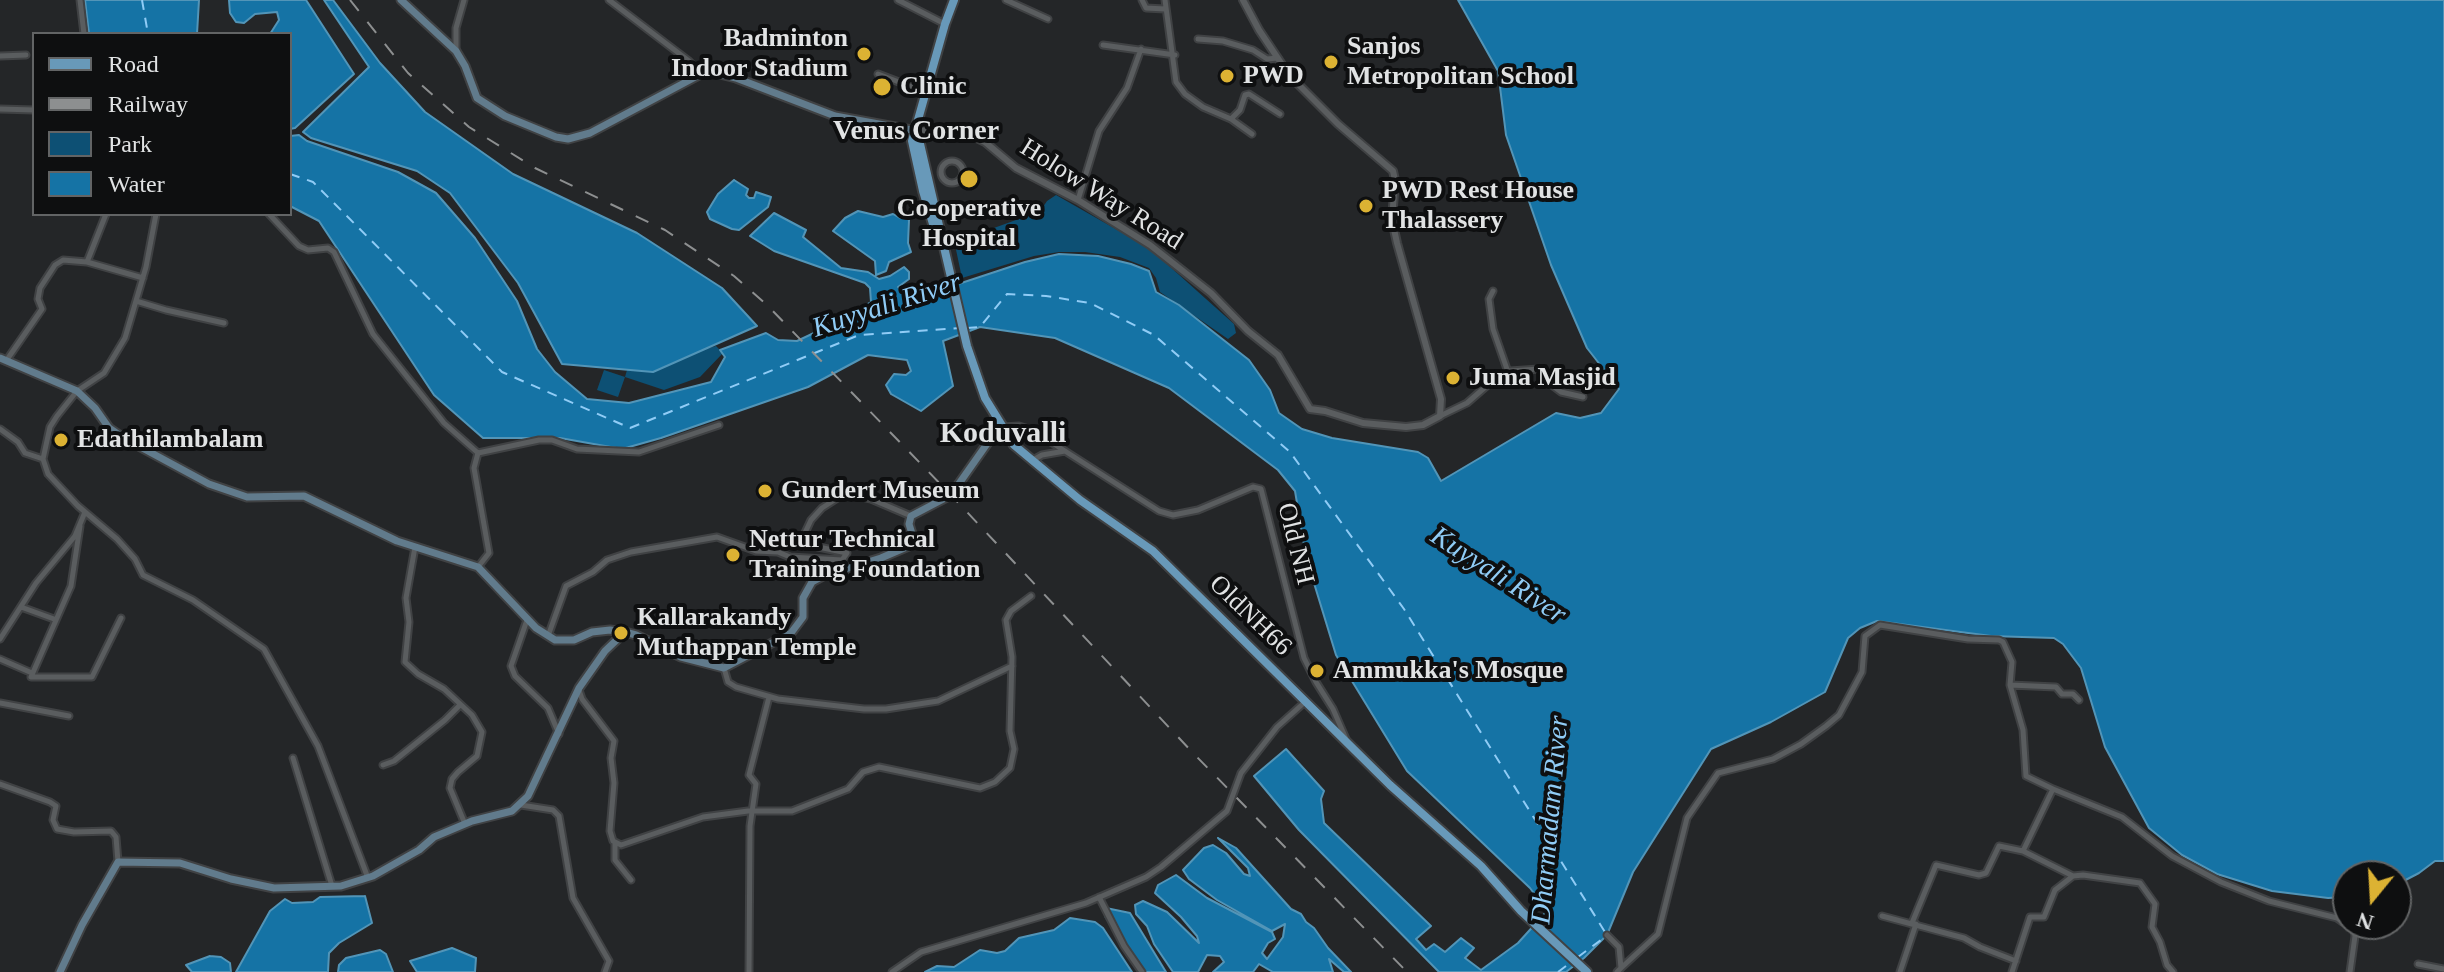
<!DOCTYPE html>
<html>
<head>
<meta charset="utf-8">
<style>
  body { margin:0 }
  #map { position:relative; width:2444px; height:972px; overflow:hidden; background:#242628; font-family:Georgia,serif }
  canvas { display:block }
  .legend { position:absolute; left:32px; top:32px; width:260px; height:184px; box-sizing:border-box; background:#0e0f10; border:2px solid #626465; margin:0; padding:10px 14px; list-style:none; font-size:24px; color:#e1e3e4 }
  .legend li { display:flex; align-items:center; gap:16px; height:40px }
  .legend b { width:40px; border:2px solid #626465 }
  .north { position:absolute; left:2332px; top:860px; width:80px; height:80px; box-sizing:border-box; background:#0e0f10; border:2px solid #626465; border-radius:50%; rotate:198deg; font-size:22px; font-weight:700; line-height:32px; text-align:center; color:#e1e3e4 }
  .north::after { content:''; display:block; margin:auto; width:28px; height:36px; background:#dcb233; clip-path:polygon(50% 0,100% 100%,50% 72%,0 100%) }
</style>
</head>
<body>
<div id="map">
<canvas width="2444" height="972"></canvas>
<ul class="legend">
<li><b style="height:10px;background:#6899b9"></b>Road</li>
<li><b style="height:10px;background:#8d8f90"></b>Railway</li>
<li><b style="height:22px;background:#0d5074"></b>Park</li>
<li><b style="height:22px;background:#1573a5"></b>Water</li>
</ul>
<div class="north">N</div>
</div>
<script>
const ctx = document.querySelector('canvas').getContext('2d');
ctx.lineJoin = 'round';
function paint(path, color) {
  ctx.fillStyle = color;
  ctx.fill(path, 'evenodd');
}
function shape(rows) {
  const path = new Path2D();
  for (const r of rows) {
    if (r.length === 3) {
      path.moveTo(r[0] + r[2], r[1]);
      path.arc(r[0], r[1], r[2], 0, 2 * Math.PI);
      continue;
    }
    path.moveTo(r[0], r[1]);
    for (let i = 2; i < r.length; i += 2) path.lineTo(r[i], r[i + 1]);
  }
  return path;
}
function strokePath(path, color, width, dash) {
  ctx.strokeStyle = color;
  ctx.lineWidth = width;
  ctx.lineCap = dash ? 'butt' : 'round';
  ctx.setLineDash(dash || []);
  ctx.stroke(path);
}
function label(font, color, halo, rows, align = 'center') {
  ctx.font = font + ' Georgia,serif';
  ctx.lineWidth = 8;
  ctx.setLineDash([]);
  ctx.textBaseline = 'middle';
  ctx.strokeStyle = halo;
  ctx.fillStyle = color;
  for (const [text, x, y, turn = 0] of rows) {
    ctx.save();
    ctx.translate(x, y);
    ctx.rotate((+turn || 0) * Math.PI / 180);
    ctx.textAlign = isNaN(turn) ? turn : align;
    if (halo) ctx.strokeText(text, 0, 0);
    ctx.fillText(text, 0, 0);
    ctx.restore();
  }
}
const green = shape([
  [1056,195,1149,248,1234,324,1236,333,1228,339,1160,292,1156,278,1149,268,1120,257,1085,252,1059,252,1034,256,962,278,955,245,956,238,969,237,1027,216,1041,210,1047,201],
  [716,346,723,353,700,377,664,390,625,377,618,397,597,390,604,370,625,377,627,370]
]);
const water = shape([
  [85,0,199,0,197,34,89,34,85,0],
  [229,0,306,0,354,74,295,128,290,129,290,34,270,34,279,20,277,12,255,14,244,23,236,22,230,13,229,0],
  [324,0,333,0,380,63,425,112,513,174,637,233,722,288,757,326,653,372,562,364,518,283,450,193,417,171,311,138,303,132,369,67,324,0],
  [1458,0,2444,0,2444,861,2435,861,2419,873,2396,885,2396,876,2348,876,2348,897,2328,898,2272,891,2217,874,2182,855,2149,828,2105,747,2081,668,2063,644,2054,638,1991,636,1877,621,1860,628,1848,638,1825,692,1771,722,1711,749,1633,872,1607,935,1584,958,1566,972,1439,972,1299,830,1254,776,1286,749,1324,791,1321,799,1324,823,1431,926,1416,939,1426,950,1434,944,1445,952,1461,938,1474,948,1465,958,1481,970,1518,943,1547,911,1530,888,1407,771,1336,655,1306,557,1295,491,1278,470,1169,388,1055,338,980,327,943,341,953,386,921,411,891,394,886,385,894,374,906,375,911,371,907,360,868,355,808,387,661,438,622,449,560,438,483,438,434,395,319,221,290,206,290,136,299,135,307,141,398,172,436,193,475,238,517,301,537,349,555,372,587,399,629,403,711,382,725,357,720,350,766,333,778,340,797,341,833,324,871,302,870,288,865,283,774,251,750,236,774,213,806,230,803,237,841,268,868,272,879,279,890,276,904,267,909,272,909,279,898,287,910,296,925,295,1025,262,1059,254,1098,256,1131,264,1149,271,1156,292,1179,305,1249,360,1270,390,1279,413,1289,420,1302,429,1332,438,1418,452,1428,458,1441,481,1556,413,1580,418,1601,413,1619,389,1587,348,1551,265,1506,135,1498,71,1458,0],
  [734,180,748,189,746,195,749,198,754,198,756,192,771,197,768,207,739,230,732,229,710,219,707,212,718,194,734,180],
  [858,211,883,217,893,214,900,218,903,216,909,220,908,243,911,252,889,262,886,271,876,275,875,261,833,231,845,218,858,211],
  [1218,838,1236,848,1291,909,1301,914,1306,922,1314,928,1328,948,1351,972,1344,972,1329,959,1333,972,1273,972,1259,964,1253,972,1213,972,1224,962,1220,956,1207,955,1198,972,1173,972,1154,944,1147,926,1136,914,1135,905,1143,901,1167,912,1199,943,1197,936,1181,917,1155,893,1158,885,1176,875,1207,898,1272,932,1275,939,1268,943,1262,953,1267,959,1283,937,1285,924,1272,931,1217,900,1189,879,1183,870,1204,848,1213,845,1226,853,1244,874,1250,876,1248,868,1218,838],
  [365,896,372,923,339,943,329,953,328,972,236,972,270,911,285,899,292,903,313,902,320,897,365,896],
  [1106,908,1130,913,1166,972,1144,972,1111,926,1105,916,1106,908],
  [1070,918,1095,922,1103,928,1132,972,925,972,937,966,954,967,980,950,997,953,1005,951,1019,938,1054,930,1070,918],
  [452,948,476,958,475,972,417,972,410,961,452,948],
  [380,950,386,954,393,972,338,972,339,965,346,958,380,950],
  [210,956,221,957,230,963,231,972,192,972,186,965,210,956]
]);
const ferry = shape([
  [142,0,148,34],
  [290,174,313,182,502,372,630,428,859,335,960,328],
  [967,328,980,327,1007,294,1046,296,1090,303,1154,335,1290,452,1404,609,1605,932],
  [1578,957,1605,937],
  [1558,972,1570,963]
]);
const minor = shape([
  [80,0,84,34],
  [609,0,689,61,701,74],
  [898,0,945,24],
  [1006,0,1048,19],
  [1142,0,1146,8,1165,9],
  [1165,0,1176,82,1185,94,1203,107,1231,119,1240,110,1245,95,1249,94,1280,114],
  [1198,39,1223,41,1253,50,1267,59,1278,58],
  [1103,45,1175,55],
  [456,50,456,28,464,0],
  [0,56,26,55],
  [878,74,925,92],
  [0,109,34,110],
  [1231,119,1252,134],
  [952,172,11],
  [1078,200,1099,131,1127,88,1141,49],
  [156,214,146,267,125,338,104,373,77,391,57,416,50,427,43,459,48,474,78,506,117,539,135,559,143,575,193,600,264,649,318,746,368,878],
  [269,214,299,246,308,250,328,248,334,252,373,334,444,423,478,453,474,468,489,553,478,567],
  [87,262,106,214],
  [1493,291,1489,299,1493,329,1508,372],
  [136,301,166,310,224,323],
  [6,361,42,309,38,299,40,288,55,265,63,260,87,262,143,278],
  [1440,416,1467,403,1498,376,1510,371,1539,369,1545,371,1553,386,1561,392,1583,397],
  [1004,427,1019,426,1032,430,1159,511,1173,515,1198,510,1253,487,1261,489,1304,658,1316,682,1333,709,1346,739],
  [0,429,18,442,25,453,43,459],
  [478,453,539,440,552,440,577,449,639,452,719,425],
  [1033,460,1042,455,1065,451],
  [80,526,71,586,31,677,92,677,121,618],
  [770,545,778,552,790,557,842,560,847,553,809,545,803,542,803,537,811,520,822,508,839,497,849,494,871,499,911,516],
  [415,547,406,598,409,622,405,662,418,674,444,689,472,715,482,732,477,756,458,772,452,779,450,788,465,824],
  [810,564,823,576],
  [21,607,54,619],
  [527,620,511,666,515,676,548,708,559,734],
  [548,636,566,586,593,572,607,560,631,552,717,537,756,551,778,552],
  [0,639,36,583,75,536,85,512],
  [0,659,32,673],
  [724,668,728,682,736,687,778,699,864,709,886,709,938,701,1012,666],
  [2010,685,2056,687,2062,694,2073,694,2079,700],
  [579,690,582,699,614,741,611,758,614,783,610,831,613,841,621,845,703,817,748,811,792,811,848,789,863,772,879,767,980,788,995,782,1010,768,1014,749,1010,731,1012,657,1006,620,1011,611,1031,596],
  [0,703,69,716],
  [293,758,332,886],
  [383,765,394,761,445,720,460,705],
  [0,784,50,802,56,806,53,820,57,829,74,832,111,831,116,837,118,862],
  [2053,789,2122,817,2172,856,2221,882,2269,901,2337,918,2354,930,2355,936,2350,972],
  [521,805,553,810,559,816,573,898,609,961,605,972],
  [615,842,615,860,631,880],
  [1099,897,1124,946,1142,972],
  [1882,916,1964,938,1980,947,2016,961],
  [1912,923,1936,865,1979,875,1986,873,1999,846,2023,851],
  [1607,935,1619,947,1621,968,1617,972],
  [2418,964,2444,969],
  [1621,968,1658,934,1687,818,1718,773,1773,759,1801,744,1826,726,1839,715,1862,672,1865,636,1880,625,1968,639,1999,640,2003,642,2012,662,2010,685,2023,730,2026,776,2053,789,2023,851,2073,876],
  [749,972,750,826,756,784,749,775,769,697],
  [892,972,921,952,1086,903,1146,877,1161,867,1227,811,1241,773,1277,727,1306,701],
  [1900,972,1916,924],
  [2012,972,2030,917,2044,917,2055,890,2073,876,2083,875,2140,883,2155,904,2152,927,2160,942,2167,965,2173,972]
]);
const tertiary = shape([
  [917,131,949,129,964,132,985,142,1016,168,1078,200,1150,245,1211,293,1248,331,1278,355,1310,409,1325,411,1363,423,1406,427,1423,425,1440,416,1441,399,1397,243,1392,220,1395,180,1393,171,1338,124,1289,75,1259,30,1243,0]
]);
const secondary = shape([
  [401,0,456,51,465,66,477,98,505,116,556,137,568,139,590,133,701,74,712,72,736,78,835,116,917,131],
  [0,358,77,391,95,408,109,428,122,437,209,484,247,497,304,496,397,541,478,567,536,628,555,640,574,640,592,632,610,630,625,632],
  [60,972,82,925,118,862,180,863,231,879,274,888,341,886,373,876,419,850,434,837,472,821,512,811,528,796,579,688,605,651,625,632,636,635,681,657,724,668,791,633,803,617,803,598,812,582,823,576,881,558,909,546,913,537,909,524,911,516,951,495,989,441,1003,427]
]);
const primary = shape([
  [917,131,967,346,985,398,1014,445,1080,500,1153,551,1390,785,1481,866,1521,911,1587,972],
  [942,244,937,237,923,191,912,141,945,24,954,0]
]);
const rail = shape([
  [350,0,408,73,469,127,535,168,665,230,734,276,767,305,951,495,1194,754,1407,972]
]);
const markers = [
  [864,54,8,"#dcb233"],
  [1331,62,8,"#dcb233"],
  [1227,76,8,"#dcb233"],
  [882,87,10,"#dcb233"],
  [969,179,10,"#dcb233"],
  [1366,206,8,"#dcb233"],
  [1453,378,8,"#dcb233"],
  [61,440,8,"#dcb233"],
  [765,491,8,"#dcb233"],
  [733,555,8,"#dcb233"],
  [621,633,8,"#dcb233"],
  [1317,671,8,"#dcb233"]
];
const poiNames = [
  ["Badminton",848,39,"right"],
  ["Indoor Stadium",848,69,"right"],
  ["Sanjos",1347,47],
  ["Metropolitan School",1347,77],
  ["PWD",1243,76],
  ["Clinic",900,87],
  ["PWD Rest House",1382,191],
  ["Thalassery",1382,221],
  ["Co-operative",969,209,"center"],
  ["Hospital",969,239,"center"],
  ["Juma Masjid",1469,378],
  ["Edathilambalam",77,440],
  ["Gundert Museum",781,491],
  ["Nettur Technical",749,540],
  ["Training Foundation",749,570],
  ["Kallarakandy",637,618],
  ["Muthappan Temple",637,648],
  ["Ammukka's Mosque",1333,671]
];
const streetNames = [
  ["Holow Way Road",1101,195,32],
  ["Old NH",1295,544,76],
  ["OldNH66",1250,616,44]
];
const neighbourhoodNames = [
  ["Venus Corner",916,132]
];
const waterNames = [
  ["Kuyyali River",887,306,-18],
  ["Kuyyali River",1498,576,33],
  ["Dharmadam River",1551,820,-85]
];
const quarterNames = [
  ["Koduvalli",1003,434]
];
paint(green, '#0d5074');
paint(water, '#1573a5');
strokePath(water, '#5295b8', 2);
strokePath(ferry, '#90ccf6', 2, [10, 8]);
strokePath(minor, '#404244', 9);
strokePath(tertiary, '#404244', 10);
strokePath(secondary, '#404244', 11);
strokePath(primary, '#404244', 12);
strokePath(minor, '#5a5d5f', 5);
strokePath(tertiary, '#5a5d5f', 6);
strokePath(secondary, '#617b8c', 7);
strokePath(primary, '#6899b9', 8);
strokePath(rail, '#8d8f90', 2, [14, 14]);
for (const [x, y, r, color] of markers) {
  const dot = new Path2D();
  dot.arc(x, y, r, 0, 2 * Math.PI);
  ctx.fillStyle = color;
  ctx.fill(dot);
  strokePath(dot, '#0e0f10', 3);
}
label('bold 26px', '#e1e3e4', '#0e0f10', poiNames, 'left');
label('26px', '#e1e3e4', '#0e0f10', streetNames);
label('bold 28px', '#e1e3e4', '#0e0f10', neighbourhoodNames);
label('italic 28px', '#90ccf6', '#0e0f10', waterNames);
label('bold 30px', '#e1e3e4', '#0e0f10', quarterNames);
</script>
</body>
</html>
